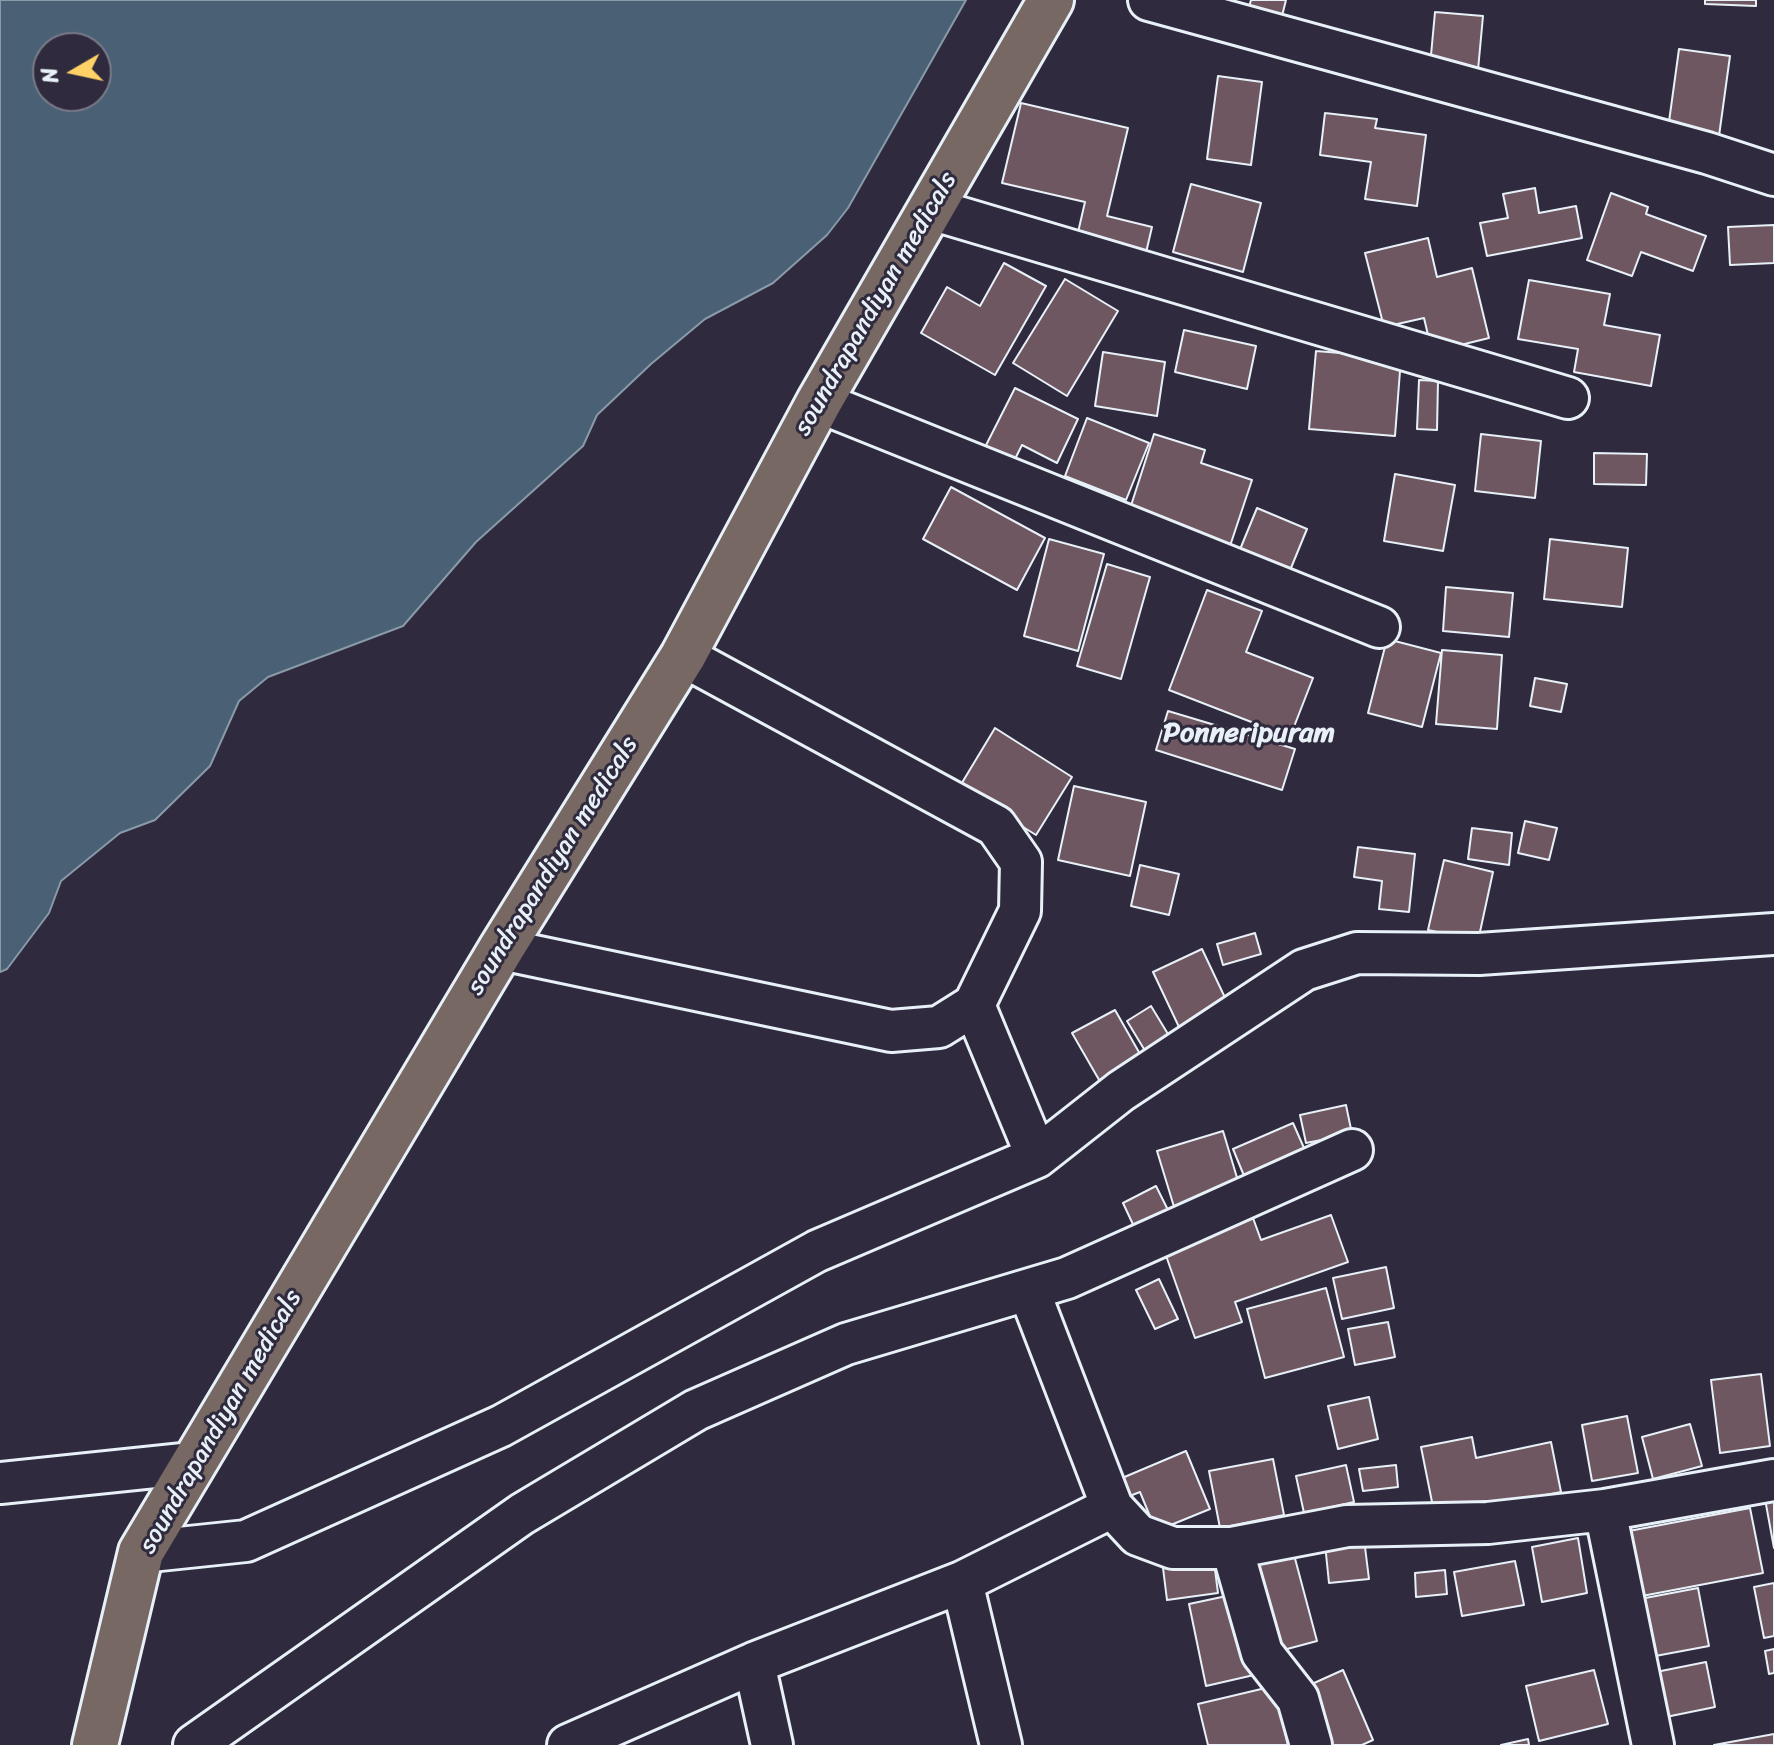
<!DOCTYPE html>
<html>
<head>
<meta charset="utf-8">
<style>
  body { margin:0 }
  #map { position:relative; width:1774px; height:1745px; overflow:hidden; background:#2f2a3d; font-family:Sriracha,sans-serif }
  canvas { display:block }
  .north { position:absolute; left:32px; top:32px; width:80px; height:80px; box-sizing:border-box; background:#2f2a3d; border:2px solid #797a88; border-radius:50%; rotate:261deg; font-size:22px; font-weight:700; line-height:32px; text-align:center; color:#e8f1f8 }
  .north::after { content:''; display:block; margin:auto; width:28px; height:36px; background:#ffd166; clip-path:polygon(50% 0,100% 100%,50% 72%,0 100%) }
</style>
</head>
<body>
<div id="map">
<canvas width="1774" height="1745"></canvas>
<div class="north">N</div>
</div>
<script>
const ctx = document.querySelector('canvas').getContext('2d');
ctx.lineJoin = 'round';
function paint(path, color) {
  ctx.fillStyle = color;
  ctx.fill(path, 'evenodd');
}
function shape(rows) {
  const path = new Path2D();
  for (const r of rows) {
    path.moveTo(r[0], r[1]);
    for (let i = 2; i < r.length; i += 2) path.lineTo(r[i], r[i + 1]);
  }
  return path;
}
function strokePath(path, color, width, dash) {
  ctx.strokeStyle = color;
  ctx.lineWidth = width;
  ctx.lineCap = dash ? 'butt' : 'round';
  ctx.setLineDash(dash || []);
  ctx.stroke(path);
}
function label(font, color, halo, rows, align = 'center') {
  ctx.font = font + ' Sriracha,sans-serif';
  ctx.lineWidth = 6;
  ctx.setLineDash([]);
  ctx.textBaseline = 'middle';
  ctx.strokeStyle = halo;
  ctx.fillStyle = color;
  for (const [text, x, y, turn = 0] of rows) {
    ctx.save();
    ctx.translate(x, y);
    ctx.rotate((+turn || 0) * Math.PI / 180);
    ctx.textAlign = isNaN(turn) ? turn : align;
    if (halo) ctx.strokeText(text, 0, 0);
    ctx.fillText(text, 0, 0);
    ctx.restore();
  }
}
const water = shape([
  [0,0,966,0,848,208,827,235,773,283,705,319,651,364,597,415,583,446,476,542,403,626,268,677,239,701,210,766,155,820,120,833,61,881,49,913,7,969,0,972,0,0],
  [48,48,96,48,96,96,48,96,48,48]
]);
const building = shape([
  [1251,0,1286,0,1282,16,1249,7,1251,0],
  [1705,0,1756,0,1756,6,1705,4,1705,0],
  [1435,12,1483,16,1478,70,1430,66,1435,12],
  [1679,49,1730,56,1719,136,1668,129,1679,49],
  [1218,76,1262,82,1251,165,1207,159,1218,76],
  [1021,103,1128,128,1107,216,1152,227,1145,257,1076,241,1085,202,1002,183,1021,103],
  [1325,113,1377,119,1375,128,1426,135,1417,206,1365,199,1371,162,1320,155,1325,113],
  [1191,184,1261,203,1243,272,1173,252,1191,184],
  [1535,188,1539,213,1576,206,1582,238,1487,256,1480,223,1508,218,1503,194,1535,188],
  [1611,193,1648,207,1646,214,1706,236,1693,271,1641,252,1632,276,1587,260,1611,193],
  [1774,225,1774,263,1730,265,1728,227,1774,225],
  [1428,238,1437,277,1472,268,1489,338,1432,352,1424,318,1384,327,1365,253,1428,238],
  [1004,263,1046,286,995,375,921,333,947,287,980,306,1004,263],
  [1065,279,1118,311,1067,396,1013,363,1065,279],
  [1529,280,1610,294,1604,325,1660,335,1651,386,1574,372,1578,349,1518,339,1529,280],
  [1184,330,1256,346,1247,389,1175,372,1184,330],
  [1316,351,1401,358,1395,436,1309,429,1316,351],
  [1103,352,1165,362,1157,416,1095,406,1103,352],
  [1419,380,1438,381,1437,430,1417,429,1419,380],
  [1015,388,1078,419,1057,463,1022,445,1008,473,979,459,1015,388],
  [1087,418,1149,443,1126,500,1065,476,1087,418],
  [1154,434,1205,450,1201,463,1252,480,1228,552,1127,518,1154,434],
  [1481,434,1541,441,1535,498,1475,491,1481,434],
  [1594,453,1647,454,1646,485,1594,484,1594,453],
  [1395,474,1455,485,1443,551,1384,541,1395,474],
  [951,487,1045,538,1017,590,923,539,951,487],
  [1257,508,1307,529,1284,585,1234,564,1257,508],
  [1049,539,1104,554,1078,651,1024,636,1049,539],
  [1550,539,1628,548,1622,607,1544,599,1550,539],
  [1107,564,1150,577,1121,679,1077,666,1107,564],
  [1446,587,1513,593,1509,637,1443,631,1446,587],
  [1207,590,1262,611,1246,652,1313,678,1290,737,1169,690,1207,590],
  [1387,639,1441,653,1422,727,1368,713,1387,639],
  [1442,650,1502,655,1497,729,1436,724,1442,650],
  [1535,678,1567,684,1561,712,1530,706,1535,678],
  [1168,711,1295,749,1282,790,1156,750,1168,711],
  [995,728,1072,777,1036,835,994,809,954,796,995,728],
  [1074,786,1146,802,1130,876,1058,860,1074,786],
  [1525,821,1557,828,1549,860,1518,853,1525,821],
  [1472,828,1512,833,1509,865,1468,859,1472,828],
  [1358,847,1415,854,1409,912,1379,909,1382,881,1354,877,1358,847],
  [1444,860,1493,872,1478,941,1428,930,1444,860],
  [1140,865,1179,874,1169,915,1131,906,1140,865],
  [1255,933,1261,954,1223,965,1217,944,1255,933],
  [1202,949,1228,1004,1179,1027,1153,972,1202,949],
  [1151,1006,1171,1039,1147,1054,1127,1021,1151,1006],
  [1115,1010,1144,1061,1102,1085,1072,1033,1115,1010],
  [1346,1105,1352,1134,1306,1143,1300,1115,1346,1105],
  [1293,1123,1308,1157,1247,1183,1233,1149,1293,1123],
  [1223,1131,1241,1191,1175,1210,1157,1151,1223,1131],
  [1156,1186,1171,1216,1137,1233,1123,1203,1156,1186],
  [1331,1215,1348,1262,1235,1302,1242,1322,1195,1338,1164,1250,1253,1218,1261,1240,1331,1215],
  [1386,1267,1394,1308,1342,1319,1333,1278,1386,1267],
  [1159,1279,1178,1319,1155,1329,1136,1290,1159,1279],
  [1326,1288,1344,1357,1265,1378,1247,1309,1326,1288],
  [1388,1322,1395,1357,1355,1365,1348,1329,1388,1322],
  [1761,1374,1770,1446,1720,1453,1711,1380,1761,1374],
  [1369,1397,1378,1439,1338,1449,1328,1406,1369,1397],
  [1627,1416,1638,1473,1592,1481,1582,1425,1627,1416],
  [1690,1424,1702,1466,1653,1479,1642,1437,1690,1424],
  [1472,1437,1476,1458,1551,1442,1561,1492,1435,1517,1421,1447,1472,1437],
  [1186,1451,1210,1509,1156,1531,1140,1492,1122,1499,1115,1481,1186,1451],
  [1273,1459,1284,1515,1220,1528,1209,1471,1273,1459],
  [1346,1465,1354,1502,1304,1513,1296,1476,1346,1465],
  [1396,1465,1398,1487,1363,1491,1359,1469,1396,1465],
  [1774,1497,1774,1548,1765,1499,1774,1497],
  [1750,1508,1763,1573,1642,1596,1629,1531,1750,1508],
  [1578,1538,1587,1593,1542,1602,1532,1547,1578,1538],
  [1364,1539,1369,1579,1329,1583,1325,1544,1364,1539],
  [1293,1551,1317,1641,1276,1652,1251,1562,1293,1551],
  [1213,1554,1218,1593,1167,1600,1162,1560,1213,1554],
  [1515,1561,1524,1605,1462,1616,1454,1572,1515,1561],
  [1445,1570,1447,1594,1416,1597,1415,1573,1445,1570],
  [1774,1583,1774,1636,1764,1638,1754,1587,1774,1583],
  [1698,1588,1709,1646,1650,1657,1640,1599,1698,1588],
  [1236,1594,1254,1675,1206,1686,1189,1604,1236,1594],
  [1774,1649,1774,1673,1769,1674,1765,1651,1774,1649],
  [1706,1662,1715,1707,1661,1718,1651,1673,1706,1662],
  [1343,1670,1373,1740,1362,1745,1327,1745,1303,1688,1343,1670],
  [1594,1670,1608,1724,1539,1741,1526,1686,1594,1670],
  [1274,1686,1288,1745,1208,1745,1198,1704,1274,1686],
  [1774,1734,1774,1745,1714,1745,1774,1734],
  [1528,1739,1529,1745,1501,1745,1528,1739]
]);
const minor = shape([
  [1149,0,1707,153,1774,175],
  [931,209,1568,398],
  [819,402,1379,627],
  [501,949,891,1031,939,1027,974,1005,1020,911,1021,862,996,826,683,656],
  [974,1005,1037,1157],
  [1029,1291,1112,1507,1138,1535,1173,1548,1232,1548,1347,1526,1488,1523,1605,1510],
  [0,1483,193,1463],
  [1232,1548,1262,1653,1298,1699,1311,1745],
  [141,1552,246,1541,501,1426,817,1251,1037,1157,1121,1091,1304,970,1357,953,1479,954,1774,934],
  [962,1582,1001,1745],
  [754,1663,962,1582,1112,1507],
  [194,1745,522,1514,696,1410,846,1344,1067,1278,1352,1150],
  [568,1745,754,1663,772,1745],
  [1653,1745,1605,1510,1774,1480]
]);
const major = shape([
  [95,1745,141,1552,501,949,683,656,819,402,1051,0]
]);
const streetNames = [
  ["soundrapandiyan medicals",876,304,-60],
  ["soundrapandiyan medicals",553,866,-58],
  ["soundrapandiyan medicals",221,1422,-60]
];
const neighbourhoodNames = [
  ["Ponneripuram",1249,734]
];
paint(water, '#4a6075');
strokePath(water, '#899aa9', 2);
paint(building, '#6e5760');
strokePath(building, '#e8f1f8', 2);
strokePath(minor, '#e8f1f8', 46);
strokePath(major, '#e8f1f8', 50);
strokePath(minor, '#2f2a3d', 40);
strokePath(major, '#776864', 44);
label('26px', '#e8f1f8', '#2f2a3d', streetNames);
label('bold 28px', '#e8f1f8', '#2f2a3d', neighbourhoodNames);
</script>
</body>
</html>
